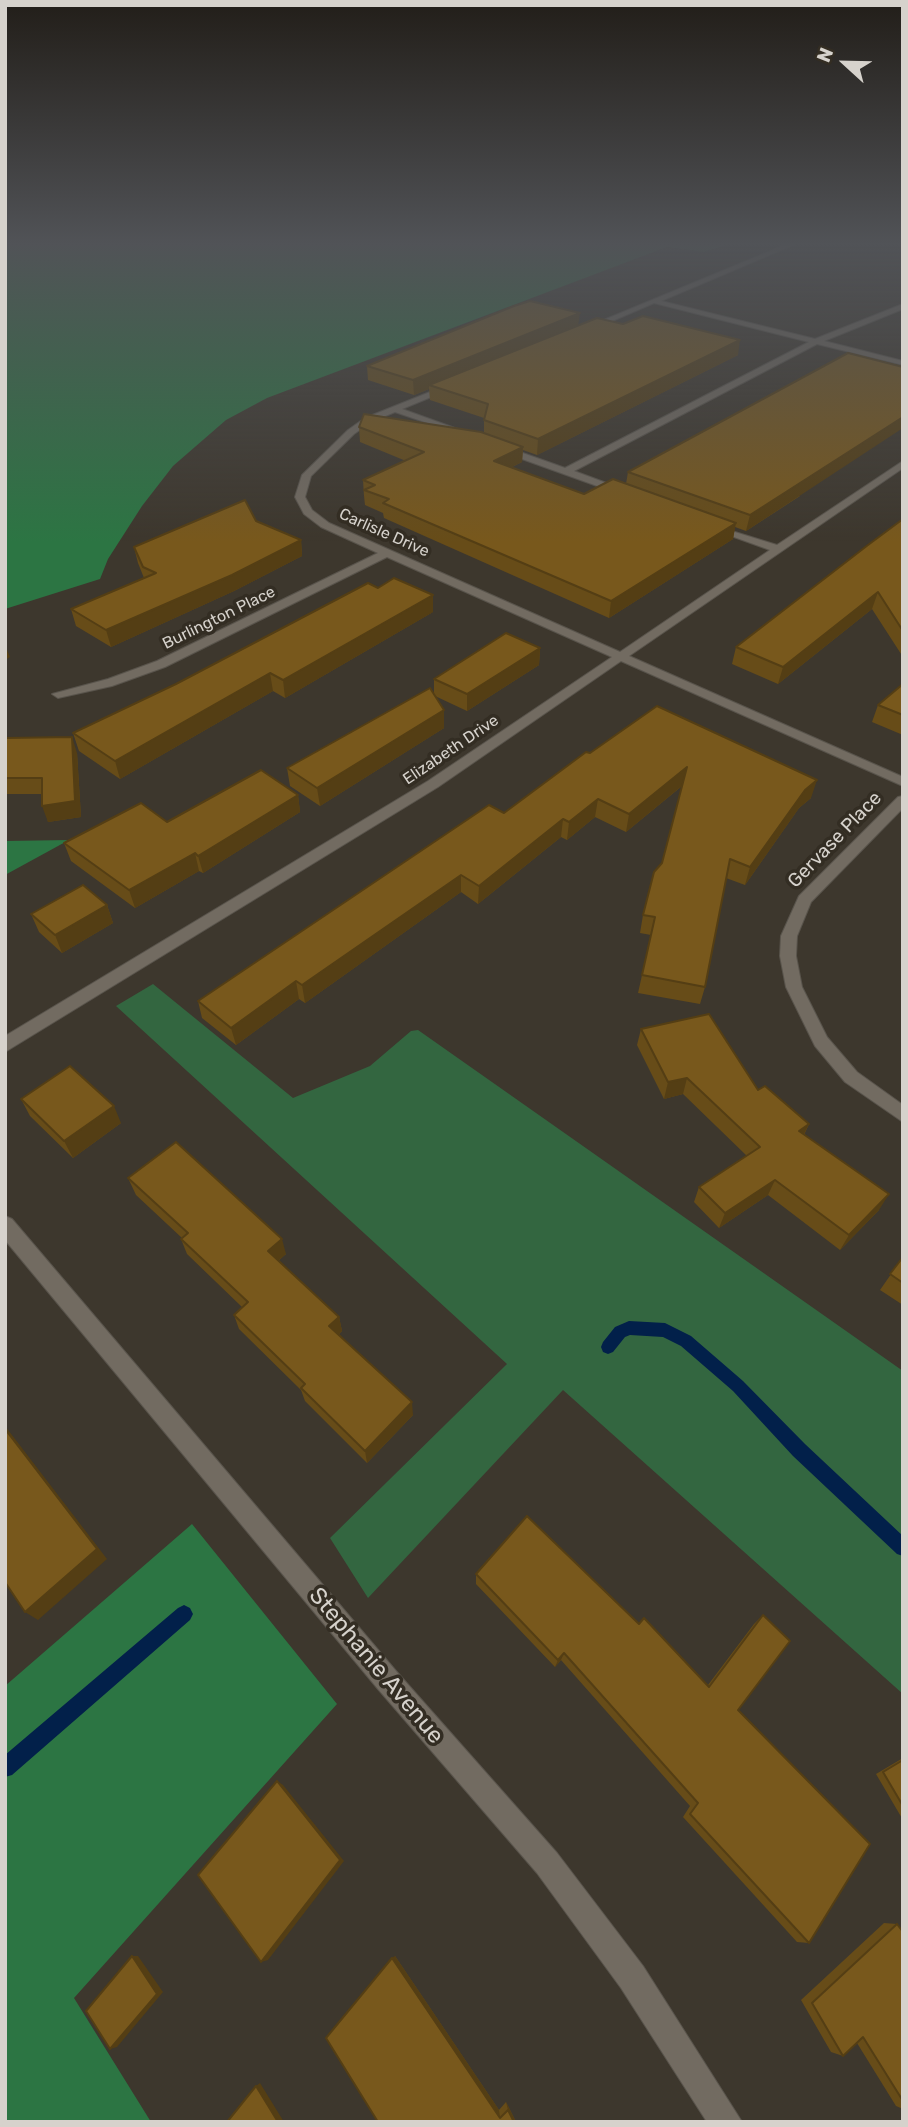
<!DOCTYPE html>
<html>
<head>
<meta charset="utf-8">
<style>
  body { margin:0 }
  #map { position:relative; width:908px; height:2127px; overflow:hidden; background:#3d372d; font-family:Rubik,sans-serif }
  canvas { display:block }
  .frame { position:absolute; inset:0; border:7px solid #d6d2cc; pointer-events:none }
  .north { position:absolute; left:810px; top:28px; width:70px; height:70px; -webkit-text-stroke:5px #332d23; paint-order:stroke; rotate:292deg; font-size:19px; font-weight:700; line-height:28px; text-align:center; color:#d6d2cc }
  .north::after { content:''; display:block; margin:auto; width:24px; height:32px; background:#d6d2cc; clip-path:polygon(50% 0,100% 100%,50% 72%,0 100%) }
</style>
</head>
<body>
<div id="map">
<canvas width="908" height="2127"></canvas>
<div class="frame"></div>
<div class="north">N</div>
</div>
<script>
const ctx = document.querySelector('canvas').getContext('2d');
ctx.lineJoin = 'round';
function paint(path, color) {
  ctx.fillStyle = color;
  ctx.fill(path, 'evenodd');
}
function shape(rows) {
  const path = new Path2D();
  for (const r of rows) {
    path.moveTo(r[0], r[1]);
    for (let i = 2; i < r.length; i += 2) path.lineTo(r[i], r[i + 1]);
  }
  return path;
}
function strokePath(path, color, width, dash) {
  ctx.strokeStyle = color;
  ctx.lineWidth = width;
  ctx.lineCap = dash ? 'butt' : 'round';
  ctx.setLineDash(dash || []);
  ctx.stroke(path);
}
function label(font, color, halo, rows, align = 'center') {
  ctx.font = font + ' Rubik,sans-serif';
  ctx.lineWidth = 7;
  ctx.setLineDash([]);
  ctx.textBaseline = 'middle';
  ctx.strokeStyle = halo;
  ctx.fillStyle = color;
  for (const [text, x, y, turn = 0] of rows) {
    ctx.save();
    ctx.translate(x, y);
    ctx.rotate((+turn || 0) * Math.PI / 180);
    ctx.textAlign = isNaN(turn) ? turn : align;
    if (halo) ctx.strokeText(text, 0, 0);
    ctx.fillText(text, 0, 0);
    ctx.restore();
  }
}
const green = shape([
  [153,984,293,1098,370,1066,411,1031,418,1030,903,1371,903,1694,563,1390,368,1598,330,1538,507,1364,116,1006]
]);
const forest = shape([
  [5,245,727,245,704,252,667,247,267,398,226,420,173,466,142,506,108,559,100,579,5,609],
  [69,840,5,875,5,841],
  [192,1524,337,1704,74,1998,151,2122,5,2122,5,1686]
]);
const stream = shape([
  [629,1321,665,1323,691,1336,743,1381,805,1444,903,1536,903,1556,897,1554,793,1456,733,1391,681,1346,663,1337,630,1335,625,1337,613,1352,608,1354,603,1352,601,1347,603,1342,615,1327,629,1321],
  [184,1605,190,1608,193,1614,190,1620,12,1775,5,1777,5,1755,178,1608,184,1605]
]);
const minor = shape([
  [785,245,793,245,661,301,815,339,903,304,903,309,824,341,903,361,903,365,817,344,574,471,628,491,628,495,625,496,497,450,497,446,503,446,565,468,809,342,654,303,589,331,582,329,785,245],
  [450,384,453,388,402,409,463,431,463,435,395,412,371,422,354,434,311,476,305,497,312,510,329,523,620,652,770,550,709,528,709,524,777,545,903,461,903,468,629,656,903,777,903,786,621,661,438,787,5,1052,5,1036,428,781,612,657,387,557,165,667,112,686,58,698,52,694,108,679,157,661,378,553,321,527,304,514,295,497,302,475,348,430,365,418,450,384],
  [903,796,903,808,811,902,797,936,796,956,802,987,827,1037,857,1072,903,1105,903,1122,845,1082,815,1046,786,987,780,956,781,936,799,896,898,797,903,796],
  [5,1216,12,1219,396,1671,557,1853,643,1966,742,2122,707,2122,621,1988,537,1873,378,1689,5,1240,5,1216]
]);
const wall = shape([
  [579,325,738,355,537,455,523,450,522,462,512,467,584,494,626,484,628,472,800,496,746,531,735,527,733,539,609,618,384,518,383,513,365,505,364,496,363,480,406,461,360,442,359,427,484,432,484,418,430,400,429,389,414,395,368,380,367,366],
  [903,519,903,657,872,609,778,684,732,664,736,647],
  [256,521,301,540,302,556,234,591,111,647,76,626,71,609,144,578,138,563,134,547],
  [433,612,285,698,273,691,120,779,79,751,73,733],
  [540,648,539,665,467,711,435,696,444,728,320,806,290,786,287,768,434,694,434,679],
  [903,684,903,735,872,722,878,705],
  [5,738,77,753,81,817,48,822,42,794,5,794],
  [590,753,811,798,799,808,745,885,726,878,705,987,700,1004,638,993,651,935,640,933,643,915,662,863,682,786,626,832,595,817,567,840,561,837,478,904,461,892,305,1003,299,999,236,1045,202,1018,198,1001,504,813],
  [298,795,300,812,203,873,199,871,135,908,71,861,64,843],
  [107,905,113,923,62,953,39,932,31,914],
  [641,1029,758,1090,809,1124,804,1135,879,1210,840,1250,768,1195,719,1228,694,1202,699,1187,747,1156,683,1094,664,1099,637,1045],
  [21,1099,121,1123,73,1158,30,1116],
  [128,1178,286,1254,278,1261,339,1317,342,1331,339,1334,413,1415,367,1463,305,1401,301,1390,239,1329,234,1315,242,1307,187,1254,181,1239,182,1238,136,1195],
  [903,1257,903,1305,880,1290],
  [476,1574,639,1624,708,1685,754,1624,763,1615,738,1710,809,1943,797,1942,683,1817,690,1806,561,1660,555,1667,476,1584],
  [903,1758,903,1820,876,1774],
  [884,1923,897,1924,903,1932,903,2109,896,2106,857,2043,843,2056,831,2052,801,2000],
  [395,1956,499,2110,506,2102,516,2122,378,2122]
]);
const shadedWall = shape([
  [580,313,578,327,429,385,429,389,414,395,413,380],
  [740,340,738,355,537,455,538,439],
  [903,417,903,428,746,531,750,515],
  [523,447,522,462,493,476,494,461],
  [736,523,733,539,609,618,611,601],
  [301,540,302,556,234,591,111,647,106,630],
  [878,592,872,609,778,684,783,667],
  [433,595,433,612,285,698,283,680],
  [5,645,10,657,5,660],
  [540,648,539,665,467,711,467,694],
  [270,673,273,691,120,779,115,761],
  [444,710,444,728,320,806,317,788],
  [72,737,77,753,81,817,48,822,42,806],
  [687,767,683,785,626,832,629,814],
  [817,780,811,798,799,808,745,885,750,867,805,790],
  [298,795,300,812,203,873,198,856],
  [598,799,595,817,567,840,569,822],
  [563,819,561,837,478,904,479,886],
  [195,853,199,871,135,908,129,890],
  [461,875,461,892,305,1003,302,985],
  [107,905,113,923,62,953,55,935],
  [296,981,299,999,236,1045,231,1028],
  [687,1078,683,1094,664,1099,668,1082],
  [114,1106,121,1123,73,1158,64,1141],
  [809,1124,801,1140,799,1131],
  [775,1180,768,1195,719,1228,725,1213],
  [889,1194,879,1210,840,1250,849,1235],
  [282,1239,286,1254,272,1266,268,1251],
  [339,1317,342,1331,333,1340,329,1326],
  [412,1402,413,1415,367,1463,365,1451],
  [5,1426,107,1559,38,1620,25,1612],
  [564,1653,561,1660,555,1667,558,1660],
  [277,1781,283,1785,344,1861,268,1960,261,1962],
  [132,1956,138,1956,163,1992,117,2047,110,2049],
  [395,1956,499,2110,500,2118,392,1958],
  [260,2083,284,2122,278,2122,256,2086],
  [506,2102,516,2122,514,2122,508,2110]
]);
const building = shape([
  [530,301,580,313,413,380,367,366,514,306,530,301],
  [643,316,740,340,538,439,484,420,488,404,429,385,597,318,623,324,643,316],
  [848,353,903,367,903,417,750,515,628,472,848,353],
  [364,414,481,432,523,447,494,461,584,494,613,479,736,523,611,601,383,503,389,499,364,490,375,485,363,480,424,452,359,427,364,414],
  [245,500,256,521,301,540,232,575,106,630,71,609,156,573,143,567,134,547,245,500],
  [903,519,903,631,878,592,783,667,736,647,868,545,903,519],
  [394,578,433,595,283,680,270,673,115,761,73,733,176,684,368,583,378,588,394,578],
  [506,633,540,648,467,694,434,679,506,633],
  [903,684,903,715,878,705,903,684],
  [430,688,444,710,317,788,287,768,430,688],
  [657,706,817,780,805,790,750,867,730,859,705,987,642,975,655,917,643,915,654,872,662,863,687,767,629,814,598,799,569,822,563,819,479,886,461,875,302,985,296,981,231,1028,198,1001,489,805,504,813,586,752,590,753,657,706],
  [72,737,75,801,42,806,42,778,5,778,5,738,72,737],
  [261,770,298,795,198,856,195,853,129,890,64,843,141,803,167,822,261,770],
  [83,885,107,905,55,935,31,914,83,885],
  [709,1014,758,1090,765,1086,809,1124,799,1131,889,1194,849,1235,775,1180,725,1213,699,1187,760,1147,687,1078,668,1082,641,1029,709,1014],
  [70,1066,114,1106,64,1141,21,1099,70,1066],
  [176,1142,282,1239,268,1251,339,1317,329,1326,412,1402,365,1451,301,1388,305,1384,234,1315,248,1302,181,1239,188,1233,128,1178,176,1142],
  [903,1257,903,1283,890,1274,903,1257],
  [5,1429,97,1549,25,1612,5,1582,5,1429],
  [527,1516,639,1624,644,1618,709,1687,763,1615,790,1641,738,1710,870,1844,809,1943,690,1814,698,1803,564,1653,558,1660,476,1574,527,1516],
  [903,1760,903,1806,883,1772,903,1760],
  [277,1781,340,1860,261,1962,198,1875,277,1781],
  [897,1924,903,1932,903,2101,863,2037,843,2056,812,2003,897,1924],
  [132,1956,157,1994,110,2049,86,2011,132,1956],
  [392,1958,500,2118,508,2110,514,2122,378,2122,326,2038,392,1958],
  [256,2086,278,2122,227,2122,256,2086]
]);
const farStreetnames = [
  ["Carlisle Drive",384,533,24],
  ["Burlington Place",219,618,-26],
  ["Elizabeth Drive",451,750,-34]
];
const streetNames = [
  ["Gervase Place",835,840,-46]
];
const nearStreetnames = [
  ["Stephanie Avenue",376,1666,50]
];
paint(green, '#336640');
paint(forest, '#2c7543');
paint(stream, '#02204a');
strokePath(minor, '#59544c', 2);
paint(minor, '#726b61');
paint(wall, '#674c18');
paint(shadedWall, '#543e14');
paint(building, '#78581c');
strokePath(building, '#543e14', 2);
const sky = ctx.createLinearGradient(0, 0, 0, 542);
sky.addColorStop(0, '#221e19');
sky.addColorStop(0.45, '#515357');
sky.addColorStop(1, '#51535700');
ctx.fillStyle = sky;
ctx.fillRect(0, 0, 908, 542);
label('16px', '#d6d2cc', '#332d23', farStreetnames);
label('19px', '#d6d2cc', '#332d23', streetNames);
label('23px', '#d6d2cc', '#332d23', nearStreetnames);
</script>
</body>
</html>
